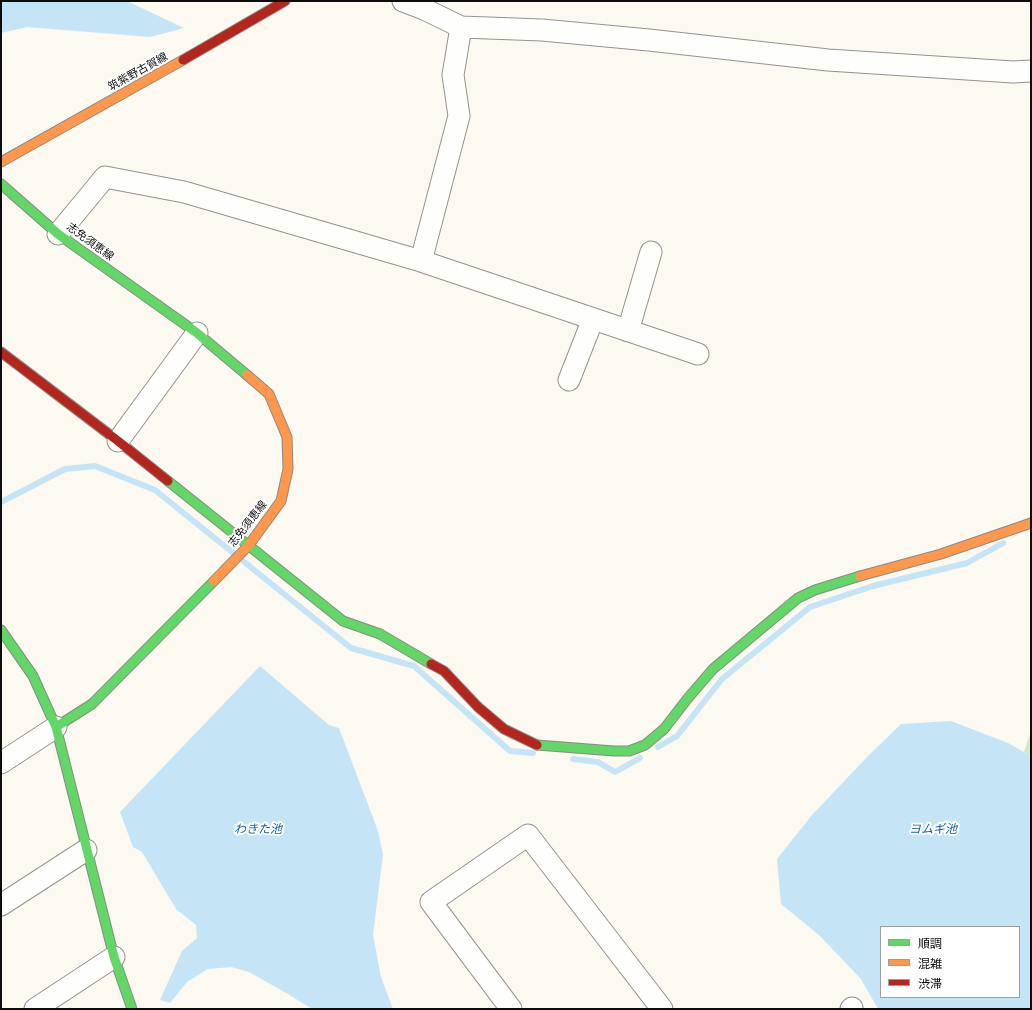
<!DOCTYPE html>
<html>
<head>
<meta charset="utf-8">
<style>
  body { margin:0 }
  #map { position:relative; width:1032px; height:1010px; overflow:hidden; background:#fbf9f0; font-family:"Libre Baskerville","Noto Sans JP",serif }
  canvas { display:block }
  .frame { position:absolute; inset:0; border:2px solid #0d0d0d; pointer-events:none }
  .legend { position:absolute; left:880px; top:926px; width:140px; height:72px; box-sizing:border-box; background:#fff; border:1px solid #9e9e9e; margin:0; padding:5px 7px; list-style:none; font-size:12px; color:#0d0d0d }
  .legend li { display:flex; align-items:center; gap:8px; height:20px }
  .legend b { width:20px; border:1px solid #9e9e9e }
</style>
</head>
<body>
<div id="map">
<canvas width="1032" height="1010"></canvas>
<div class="frame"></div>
<ul class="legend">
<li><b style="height:5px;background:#63d668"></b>順調</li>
<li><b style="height:5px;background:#ff974d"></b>混雑</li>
<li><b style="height:5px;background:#b3261e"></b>渋滞</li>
</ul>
</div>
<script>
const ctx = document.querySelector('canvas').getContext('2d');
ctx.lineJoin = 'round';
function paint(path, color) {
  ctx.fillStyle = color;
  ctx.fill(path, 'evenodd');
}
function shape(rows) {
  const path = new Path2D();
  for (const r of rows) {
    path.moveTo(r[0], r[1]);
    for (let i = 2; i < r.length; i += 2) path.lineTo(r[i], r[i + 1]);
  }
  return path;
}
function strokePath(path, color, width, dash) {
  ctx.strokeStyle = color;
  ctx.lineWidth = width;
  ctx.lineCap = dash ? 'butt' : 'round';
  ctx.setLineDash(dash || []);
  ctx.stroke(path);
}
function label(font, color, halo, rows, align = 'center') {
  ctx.font = font + ' "Libre Baskerville","Noto Sans JP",serif';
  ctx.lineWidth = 4;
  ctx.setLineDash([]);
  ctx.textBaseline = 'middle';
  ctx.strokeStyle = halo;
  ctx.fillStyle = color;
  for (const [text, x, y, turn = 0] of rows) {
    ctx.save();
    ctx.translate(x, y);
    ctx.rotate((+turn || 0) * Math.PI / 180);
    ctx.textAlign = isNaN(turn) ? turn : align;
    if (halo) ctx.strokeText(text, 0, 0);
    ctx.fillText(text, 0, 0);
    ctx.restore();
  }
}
const forest = shape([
  [1031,731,1031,756,1024,752]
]);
const water = shape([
  [1,1,115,1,129,2,184,28,150,37,27,27,1,33],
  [260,666,329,725,339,728,378,831,383,854,373,935,381,977,393,1009,312,1009,288,994,249,972,231,967,208,969,187,982,170,1003,160,1000,182,951,197,938,196,925,176,909,142,852,133,847,120,812],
  [951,721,1008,743,1031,756,1031,1009,878,1009,861,979,819,935,781,904,777,859,812,815,867,757,901,724],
  [881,927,1019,927,1019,997,881,997]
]);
const stream = shape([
  [1,502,65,469,95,466,155,490,351,648,414,666,510,751,533,753],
  [658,747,677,736,722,679,810,607,873,586,967,563,1003,543],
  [573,759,598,762,615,772,640,758]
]);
const street = shape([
  [403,1,424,9,461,27,542,30,649,40,828,60,1013,72,1031,71],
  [58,234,105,177,184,192,421,261,698,354],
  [421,261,459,116,453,75,461,27],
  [628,331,651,252],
  [569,380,593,319],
  [118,441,197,333],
  [1,763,56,727],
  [1,905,86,850],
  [35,1009,114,957],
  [511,1009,431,902,528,835,662,1009],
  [851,1009,852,1008]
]);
const fast = shape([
  [1,184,58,234,197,333,247,375],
  [168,481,343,621,380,634,431,664],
  [1,630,33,676,56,727,92,704,214,581],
  [56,727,114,957,132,1009],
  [537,745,614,751,629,751,645,745,664,729,688,698,713,669,798,598,815,590,860,576]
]);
const slow = shape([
  [1,162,183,60],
  [860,576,941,554,1031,523],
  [214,581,249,545,281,501,288,469,287,437,269,394,247,375]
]);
const jam = shape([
  [183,60,285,1],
  [1,352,118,441,168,481],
  [431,664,444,671,478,707,504,729,537,745]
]);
const streetNames = [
  ["筑紫野古賀線",138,72,-29],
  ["志免須恵線",90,242,36],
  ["志免須恵線",248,524,-52]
];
const waterNames = [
  ["わきた池",258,830],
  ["ヨムギ池",933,830]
];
paint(forest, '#d3eabc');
paint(water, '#c5e5f7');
strokePath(stream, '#c5e5f7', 6);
strokePath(street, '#94938f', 23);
strokePath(fast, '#8b8a86', 11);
strokePath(slow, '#8b8a86', 11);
strokePath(jam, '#8b8a86', 11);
strokePath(street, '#fefefd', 21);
strokePath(fast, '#63d668', 9);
strokePath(slow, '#ff974d', 9);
strokePath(jam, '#b3261e', 9);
label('11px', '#0d0d0d', '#fff', streetNames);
label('italic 12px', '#0f62a6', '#fff', waterNames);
</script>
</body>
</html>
